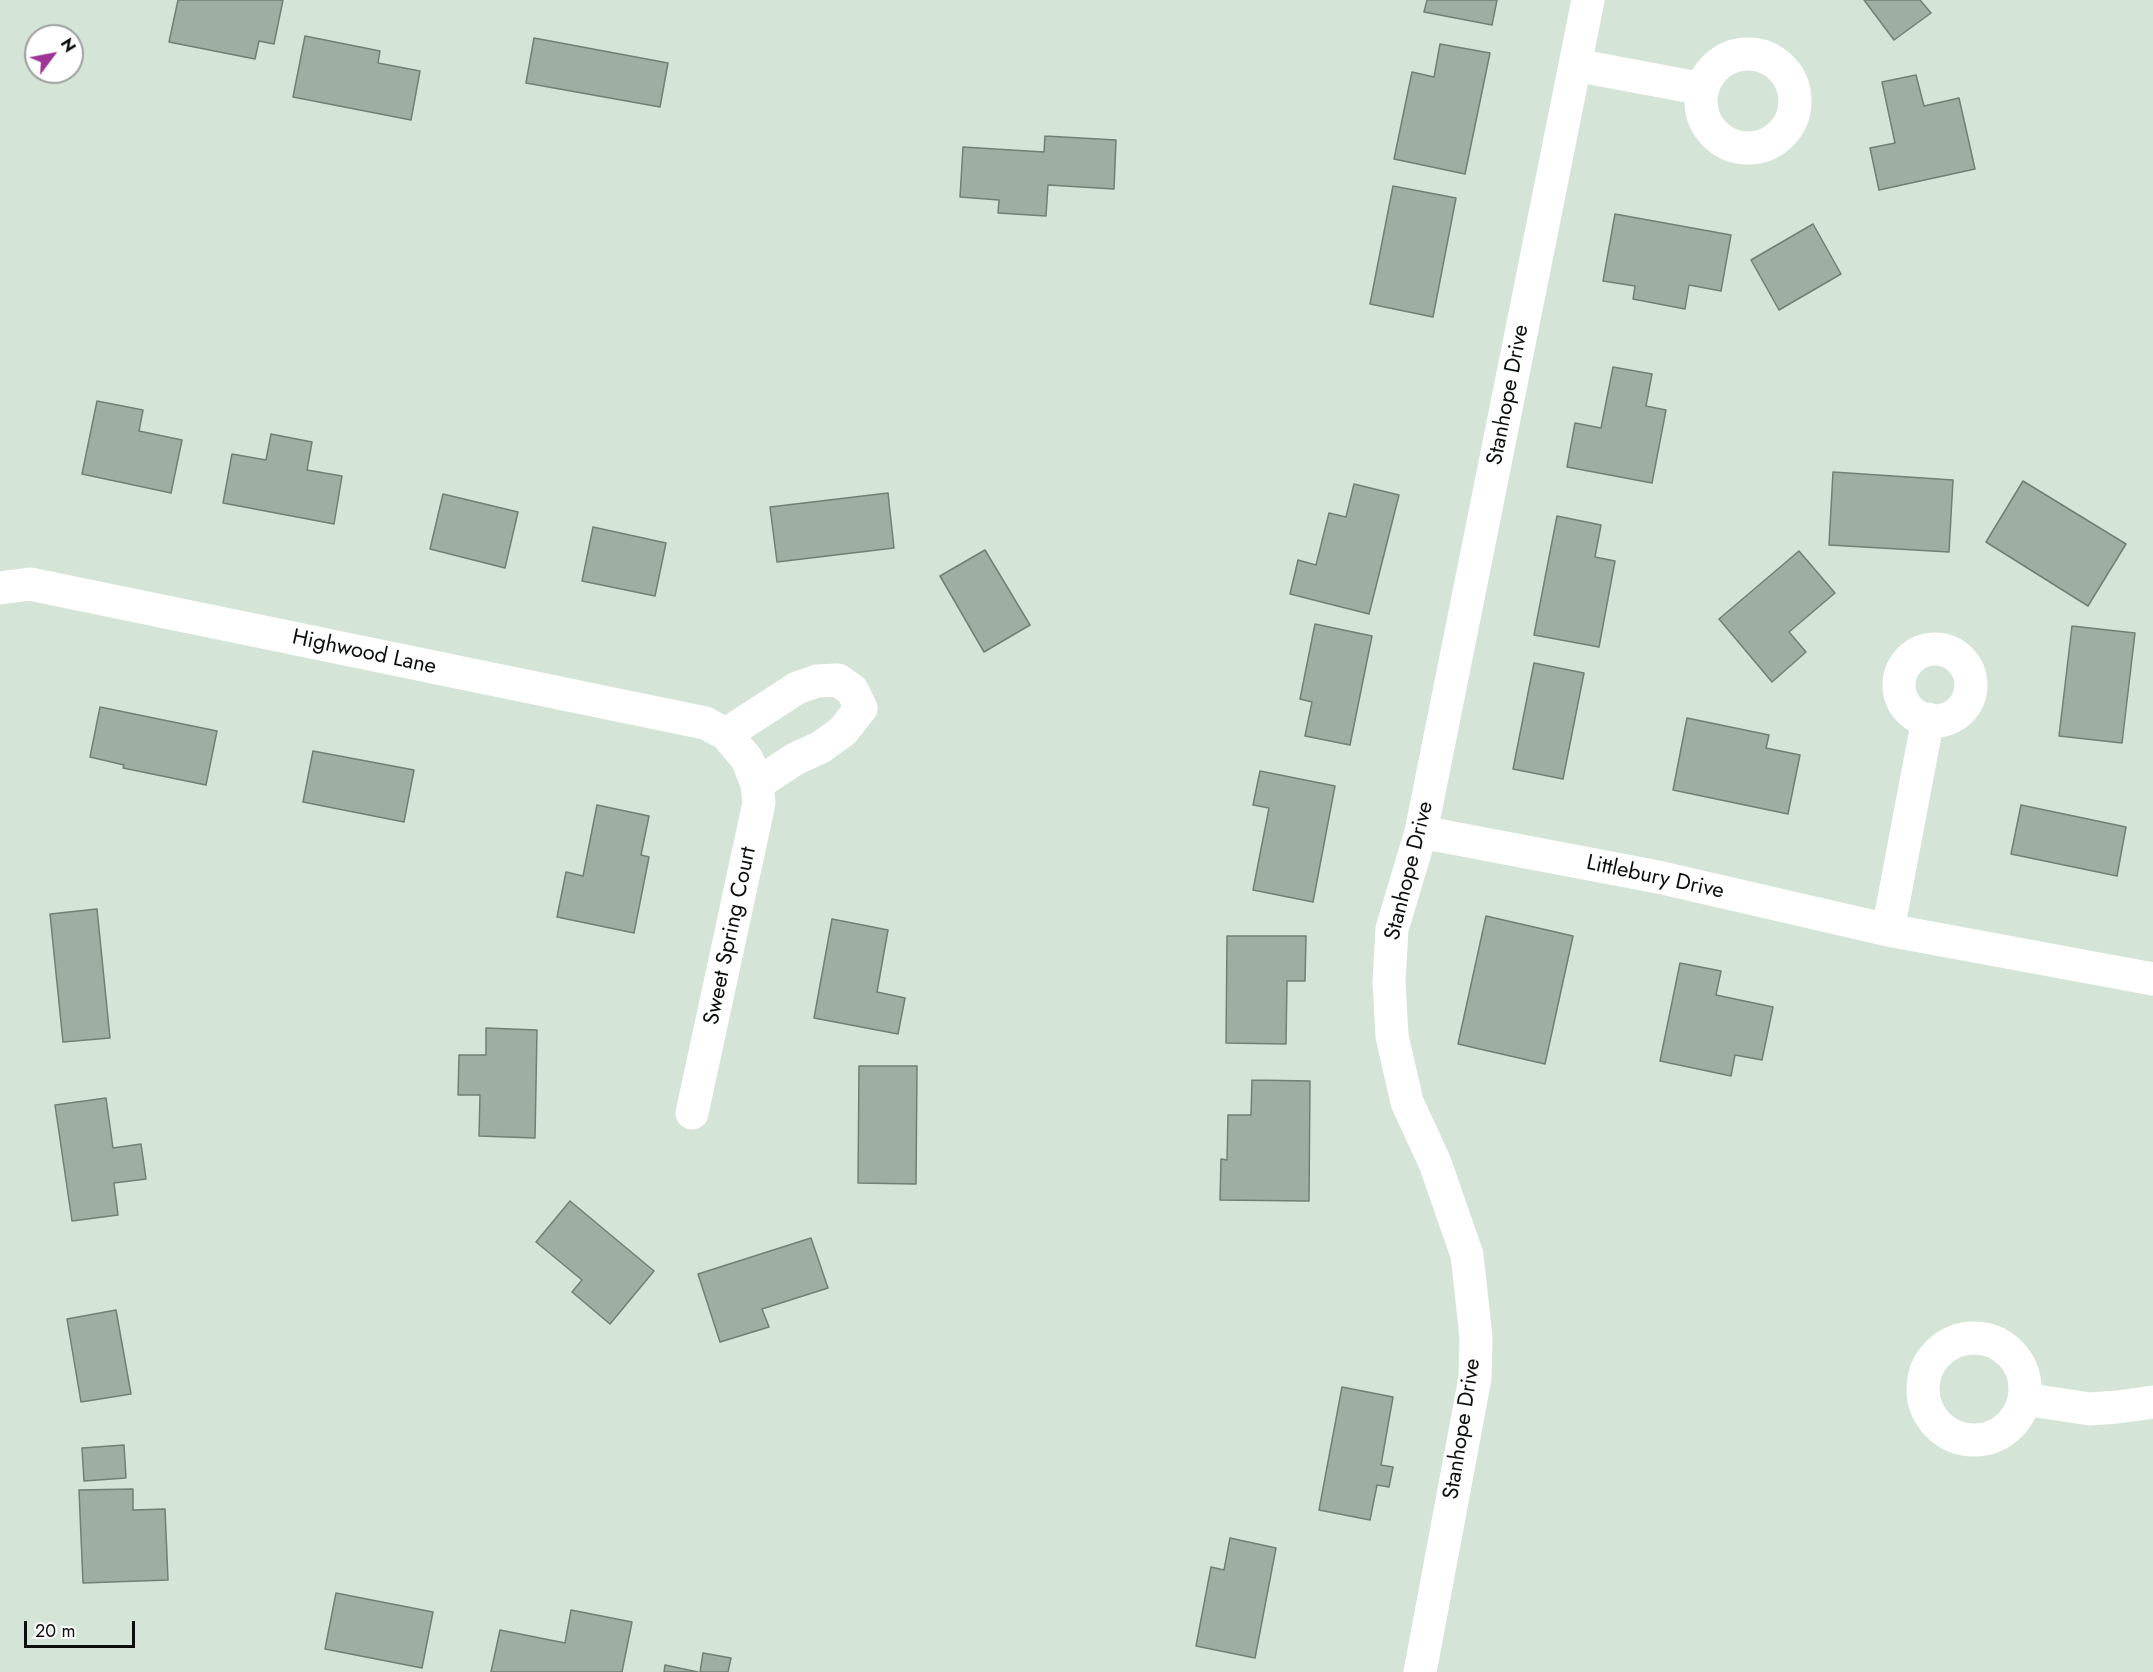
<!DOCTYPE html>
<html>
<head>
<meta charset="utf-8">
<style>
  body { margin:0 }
  #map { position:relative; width:2153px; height:1672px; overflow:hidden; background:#d4e4d7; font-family:Jost,sans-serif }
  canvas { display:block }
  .north { position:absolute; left:24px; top:24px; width:60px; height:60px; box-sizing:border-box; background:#fff; border:2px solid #9d9f9d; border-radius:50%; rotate:58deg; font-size:16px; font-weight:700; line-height:24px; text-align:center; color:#0a0f0b }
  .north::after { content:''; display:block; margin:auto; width:21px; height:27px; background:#9d3496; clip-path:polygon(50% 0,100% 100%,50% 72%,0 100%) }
  .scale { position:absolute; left:24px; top:1621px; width:111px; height:27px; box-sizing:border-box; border:3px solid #0a0f0b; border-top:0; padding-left:8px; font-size:18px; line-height:21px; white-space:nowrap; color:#0a0f0b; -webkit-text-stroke:4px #fff; paint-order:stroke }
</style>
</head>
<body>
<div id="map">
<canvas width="2153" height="1672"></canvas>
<div class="north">N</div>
<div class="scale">20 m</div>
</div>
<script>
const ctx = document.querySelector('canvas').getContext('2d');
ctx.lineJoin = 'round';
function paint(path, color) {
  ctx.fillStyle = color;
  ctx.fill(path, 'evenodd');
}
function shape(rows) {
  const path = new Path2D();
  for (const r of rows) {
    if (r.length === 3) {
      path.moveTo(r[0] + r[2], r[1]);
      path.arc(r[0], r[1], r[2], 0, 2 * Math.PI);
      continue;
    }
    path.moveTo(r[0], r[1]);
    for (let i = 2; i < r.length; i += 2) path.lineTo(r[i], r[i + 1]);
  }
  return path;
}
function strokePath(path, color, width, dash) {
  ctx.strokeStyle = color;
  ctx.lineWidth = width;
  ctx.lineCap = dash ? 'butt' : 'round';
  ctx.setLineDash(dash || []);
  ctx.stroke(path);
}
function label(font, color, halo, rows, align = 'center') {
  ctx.font = font + ' Jost,sans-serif';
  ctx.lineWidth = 6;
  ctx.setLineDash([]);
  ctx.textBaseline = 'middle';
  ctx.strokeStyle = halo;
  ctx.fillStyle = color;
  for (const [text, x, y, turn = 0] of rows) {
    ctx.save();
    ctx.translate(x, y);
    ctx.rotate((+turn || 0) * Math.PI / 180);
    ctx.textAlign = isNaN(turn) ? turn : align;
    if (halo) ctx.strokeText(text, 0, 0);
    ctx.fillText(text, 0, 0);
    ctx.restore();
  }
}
const building = shape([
  [178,0,283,0,274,44,259,41,255,59,169,42,178,0],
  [1427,0,1497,0,1492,25,1424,12,1427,0],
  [1864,0,1920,0,1931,13,1894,40,1864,0],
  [305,36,380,51,378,63,420,71,411,120,293,97,305,36],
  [534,38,668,63,660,107,526,83,534,38],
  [1440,44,1490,53,1465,174,1394,159,1412,72,1434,77,1440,44],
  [1916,75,1924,106,1959,98,1975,169,1879,190,1870,148,1895,143,1882,82,1916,75],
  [1045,136,1116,140,1114,189,1048,185,1046,216,998,213,999,200,960,197,963,147,1044,152,1045,136],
  [1393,186,1456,198,1433,317,1370,304,1393,186],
  [1615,214,1731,235,1721,291,1689,285,1685,309,1633,299,1635,286,1603,281,1615,214],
  [1813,224,1841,274,1779,310,1751,260,1813,224],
  [1613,367,1652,374,1646,406,1666,410,1652,483,1567,467,1575,423,1601,428,1613,367],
  [97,401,143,410,139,431,182,440,171,493,82,474,97,401],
  [271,434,312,442,307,470,342,476,334,524,223,503,232,454,266,460,271,434],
  [1833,472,1953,480,1949,552,1829,545,1833,472],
  [2023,481,2126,544,2088,606,1986,542,2023,481],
  [1354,484,1399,495,1369,614,1290,594,1298,560,1316,565,1329,513,1346,517,1354,484],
  [888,493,894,548,777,562,770,507,888,493],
  [443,494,518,512,505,568,430,549,443,494],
  [1557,516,1601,525,1595,557,1615,561,1599,647,1534,635,1557,516],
  [593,527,666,543,655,596,582,581,593,527],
  [985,550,1030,625,984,652,940,576,985,550],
  [1799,551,1835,593,1789,632,1806,652,1772,682,1719,619,1799,551],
  [1315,624,1372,636,1350,745,1305,736,1312,702,1300,699,1315,624],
  [2072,626,2135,633,2122,743,2059,736,2072,626],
  [1534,663,1584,673,1563,779,1513,769,1534,663],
  [100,707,217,731,206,785,123,768,124,765,90,757,100,707],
  [1687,718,1769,735,1766,748,1800,755,1788,814,1673,790,1687,718],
  [313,751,414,770,404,822,303,802,313,751],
  [1260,771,1335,786,1313,902,1253,890,1269,808,1253,805,1260,771],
  [597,805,649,816,641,855,649,857,634,933,557,917,566,872,583,876,597,805],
  [2021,805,2126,827,2117,876,2011,854,2021,805],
  [97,909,110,1038,63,1042,50,914,97,909],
  [1486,916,1573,936,1545,1064,1458,1044,1486,916],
  [832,919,888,930,877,992,905,998,898,1034,814,1018,832,919],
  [1227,936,1306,936,1305,981,1287,981,1286,1044,1226,1043,1227,936],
  [1680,963,1721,971,1716,995,1773,1007,1762,1060,1735,1055,1731,1076,1660,1061,1680,963],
  [486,1028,537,1030,535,1138,479,1136,480,1095,458,1095,459,1055,486,1055,486,1028],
  [859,1066,917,1066,916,1184,858,1183,859,1066],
  [1252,1080,1310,1081,1309,1201,1220,1200,1221,1159,1227,1160,1228,1115,1251,1115,1252,1080],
  [106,1098,113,1148,141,1144,146,1179,114,1183,118,1215,72,1221,55,1105,106,1098],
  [570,1201,654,1271,610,1324,572,1292,582,1280,536,1242,570,1201],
  [811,1238,828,1288,762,1309,769,1327,720,1342,698,1274,811,1238],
  [116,1310,131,1394,81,1402,67,1319,116,1310],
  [1342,1387,1393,1397,1381,1465,1393,1467,1389,1487,1377,1485,1370,1520,1319,1510,1342,1387],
  [124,1445,126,1478,84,1481,82,1448,124,1445],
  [133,1489,133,1510,165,1509,168,1580,83,1583,79,1490,133,1489],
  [1230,1538,1276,1548,1255,1658,1196,1646,1211,1567,1224,1570,1230,1538],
  [336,1593,433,1612,422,1668,325,1649,336,1593],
  [571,1610,632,1622,622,1672,491,1672,500,1630,565,1643,571,1610],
  [703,1653,731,1658,728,1672,700,1672,703,1653],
  [665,1665,698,1672,664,1672,665,1665]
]);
const minor = shape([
  [1748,101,47],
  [1575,65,1703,89],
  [0,588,30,584,705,723,726,734,747,759,757,784,759,803,692,1113],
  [1935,685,36],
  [726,734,797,688,817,681,838,680,852,690,861,708,843,731,821,747,795,759,757,784],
  [1421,832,1658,877,1888,930,2153,979],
  [1888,930,1928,719],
  [1974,1389,51],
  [2024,1399,2090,1409,2117,1407,2153,1402],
  [1420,1672,1475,1378,1476,1337,1467,1255,1435,1163,1407,1102,1392,1036,1389,982,1392,929,1421,832,1588,0]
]);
const streetNames = [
  ["Stanhope Drive",1509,395,-79],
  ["Highwood Lane",364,653,12],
  ["Stanhope Drive",1410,871,-76],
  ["Littlebury Drive",1655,878,12],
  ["Sweet Spring Court",731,936,-78],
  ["Stanhope Drive",1463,1429,-81]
];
paint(building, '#9faea2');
strokePath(building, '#717f74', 1.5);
strokePath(minor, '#fff', 33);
label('22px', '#0a0f0b', '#fff', streetNames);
</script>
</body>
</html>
